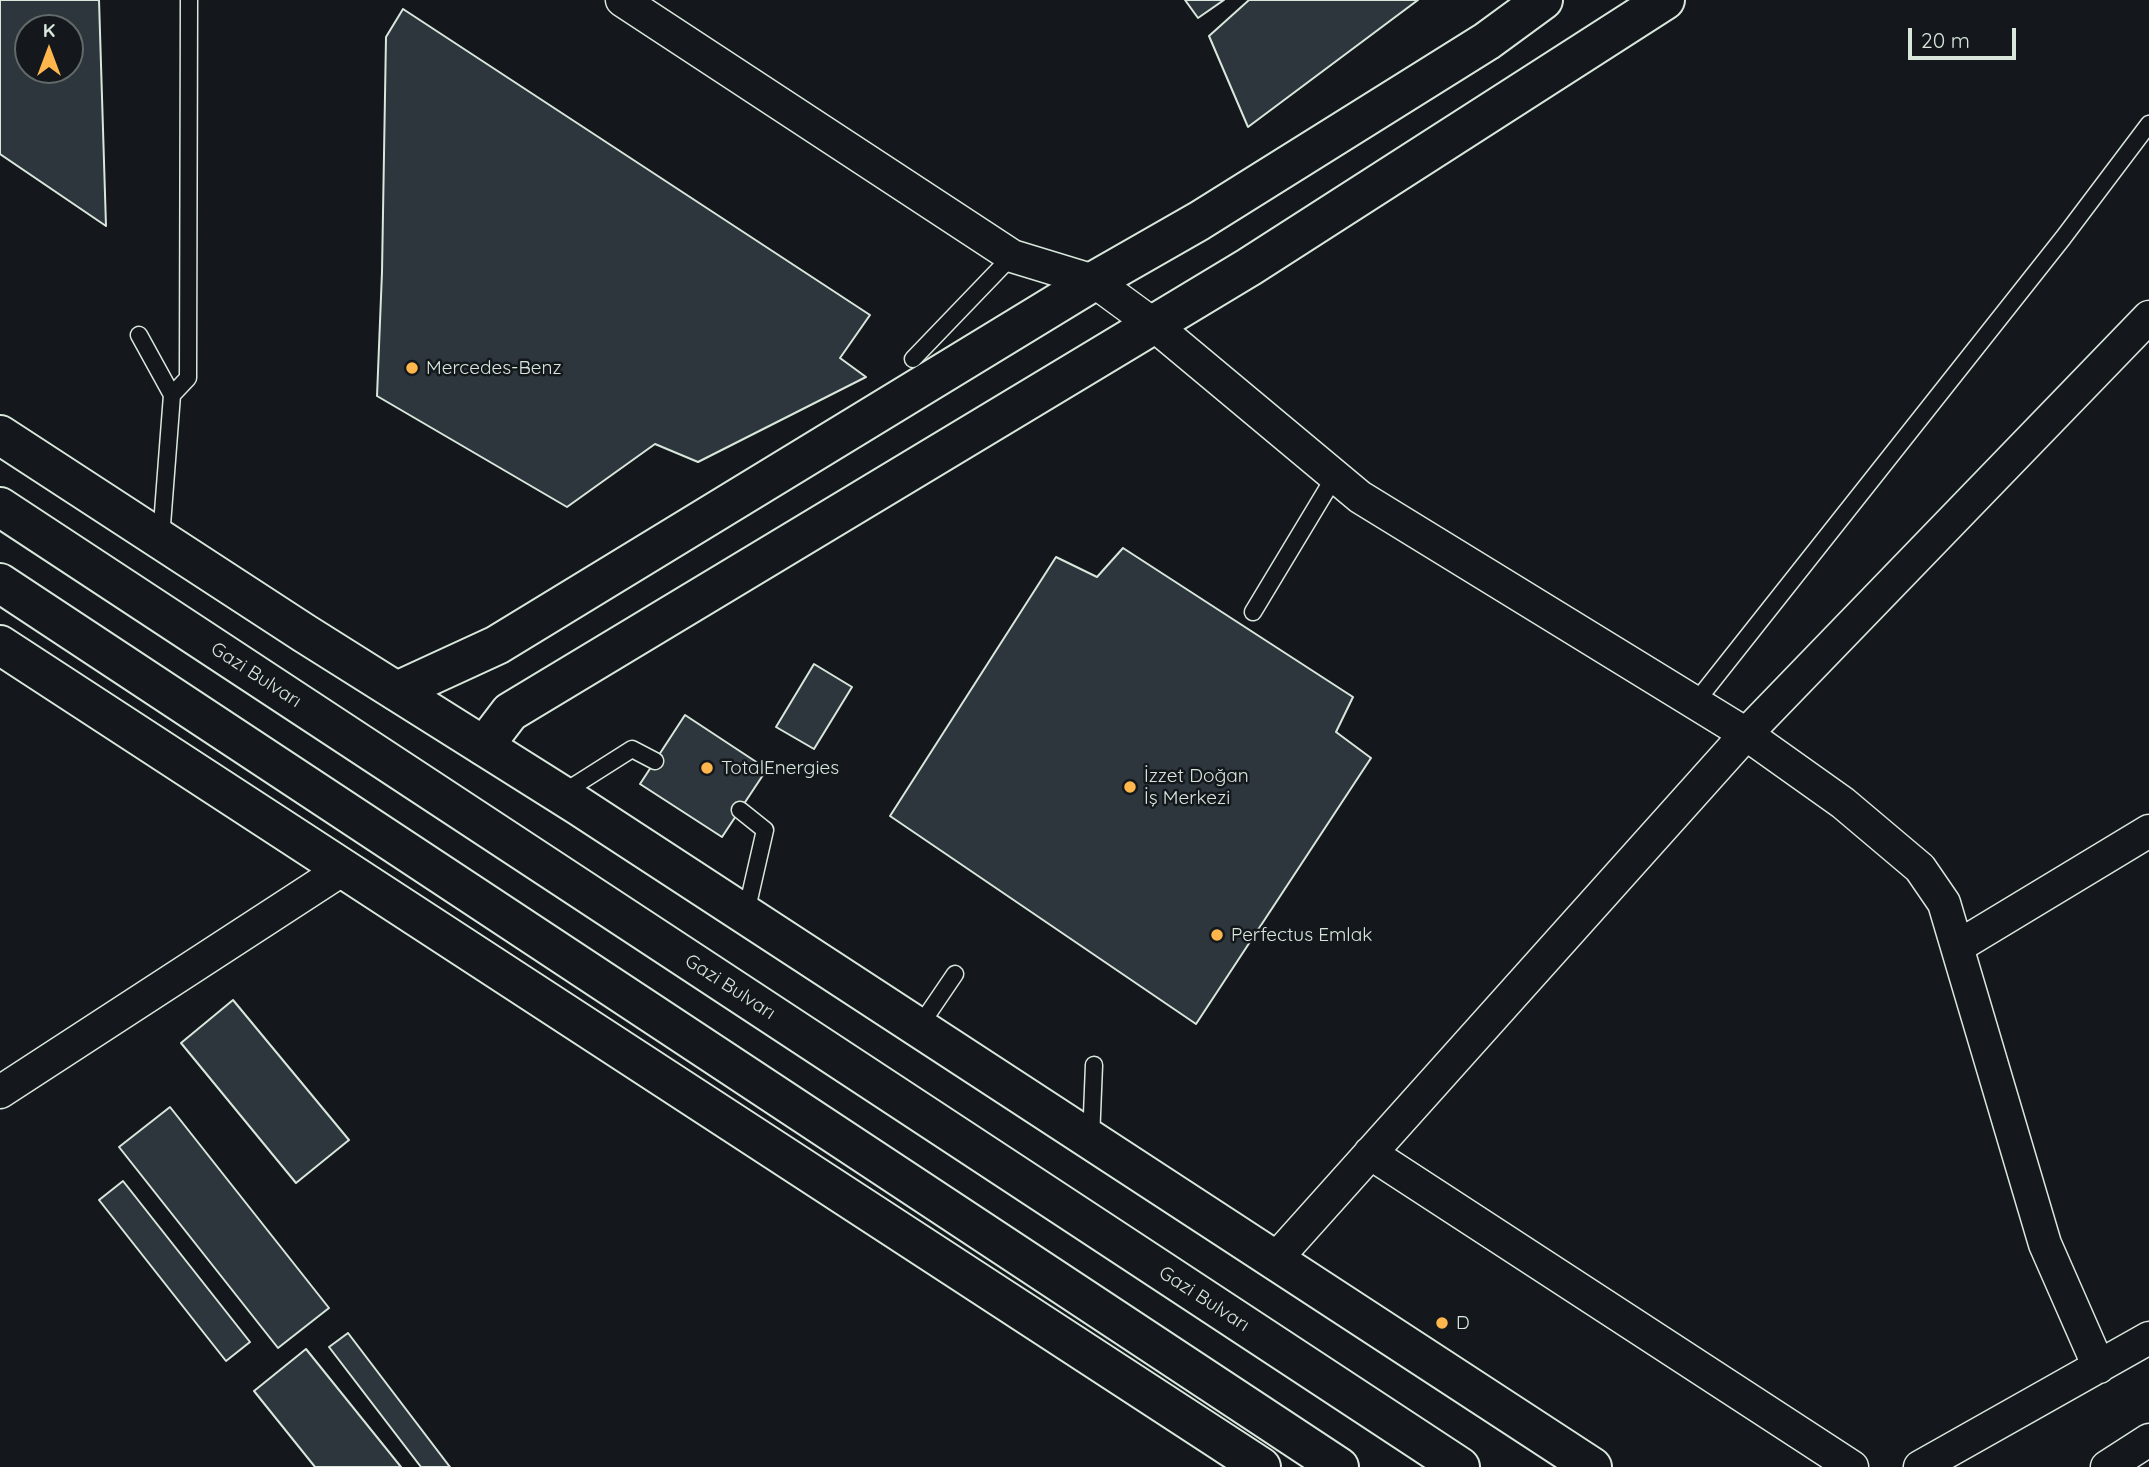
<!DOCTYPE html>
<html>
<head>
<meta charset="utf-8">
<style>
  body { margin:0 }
  #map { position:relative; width:2149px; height:1467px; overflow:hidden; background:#14181c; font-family:Quicksand,sans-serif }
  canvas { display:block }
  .north { position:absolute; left:14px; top:14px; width:70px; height:70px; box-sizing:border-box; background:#14181c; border:2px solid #626a69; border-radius:50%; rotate:0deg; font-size:19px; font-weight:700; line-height:28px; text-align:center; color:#d8e6dc }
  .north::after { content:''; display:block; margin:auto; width:24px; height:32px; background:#ffb74d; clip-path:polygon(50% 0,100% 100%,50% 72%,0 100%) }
  .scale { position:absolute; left:1908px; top:28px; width:108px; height:32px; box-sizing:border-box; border:4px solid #d8e6dc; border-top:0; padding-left:9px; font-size:21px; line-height:24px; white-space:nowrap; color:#d8e6dc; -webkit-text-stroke:5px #14181c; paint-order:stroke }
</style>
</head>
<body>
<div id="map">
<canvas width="2149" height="1467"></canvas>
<div class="north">K</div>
<div class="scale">20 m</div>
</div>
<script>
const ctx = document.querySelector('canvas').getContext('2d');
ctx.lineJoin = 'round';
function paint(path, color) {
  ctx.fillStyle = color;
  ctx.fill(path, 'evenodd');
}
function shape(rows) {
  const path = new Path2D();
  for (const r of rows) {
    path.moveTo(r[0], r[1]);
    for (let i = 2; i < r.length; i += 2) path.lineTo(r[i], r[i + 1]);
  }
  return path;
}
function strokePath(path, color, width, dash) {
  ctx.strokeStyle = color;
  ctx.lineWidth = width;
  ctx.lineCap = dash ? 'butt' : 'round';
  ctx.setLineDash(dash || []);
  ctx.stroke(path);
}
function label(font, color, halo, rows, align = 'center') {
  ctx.font = font + ' Quicksand,sans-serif';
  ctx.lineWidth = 5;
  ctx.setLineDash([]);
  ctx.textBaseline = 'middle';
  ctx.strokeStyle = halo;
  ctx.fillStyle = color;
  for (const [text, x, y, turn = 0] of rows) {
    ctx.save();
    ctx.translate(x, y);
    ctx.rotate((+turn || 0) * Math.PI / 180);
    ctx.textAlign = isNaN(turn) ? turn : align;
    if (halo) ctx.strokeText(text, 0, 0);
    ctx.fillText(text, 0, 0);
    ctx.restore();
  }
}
const building = shape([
  [0,0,99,0,106,226,0,154,0,0],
  [28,28,70,28,70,70,28,70,28,28],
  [1185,0,1224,0,1198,18,1185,0],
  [1249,0,1418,0,1248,127,1209,36,1249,0],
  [403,9,870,315,840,358,866,377,698,462,655,444,567,507,377,396,382,272,386,37,403,9],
  [1123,548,1353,697,1336,732,1371,758,1196,1024,890,816,1056,557,1097,577,1123,548],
  [814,664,852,687,814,749,776,727,814,664],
  [685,715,767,769,722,837,640,784,685,715],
  [233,1000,349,1140,296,1183,181,1043,233,1000],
  [170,1107,329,1308,278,1348,119,1147,170,1107],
  [123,1181,250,1342,226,1361,99,1200,123,1181],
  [348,1333,450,1467,421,1467,329,1347,348,1333],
  [306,1349,401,1467,315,1467,254,1391,306,1349]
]);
const service = shape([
  [139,335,172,395,161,538],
  [913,359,1012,256],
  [172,395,188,378,189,0],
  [1253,612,1335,476],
  [1695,703,2063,238,2149,124],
  [561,794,632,749,655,761],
  [740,810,765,830,746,913],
  [919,1027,955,974],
  [1091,1139,1094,1065]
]);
const minor = shape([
  [622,0,1012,256,1094,281,1154,325,1360,497,1746,734,1843,803,1920,868,1944,903,2045,1244,2099,1367],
  [1957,947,2149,831],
  [0,1092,343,869],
  [1370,1153,1852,1467],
  [1273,1262,1746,734,2149,317],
  [1920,1467,2149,1338],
  [2107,1467,2149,1440]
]);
const tertiary = shape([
  [397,691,497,645,1094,281,1199,221,1487,41,1543,0],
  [484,746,510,712,1249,267,1665,0]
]);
const trunk = shape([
  [0,435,304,633,579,806,1592,1467],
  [0,507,1460,1467],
  [0,583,1339,1467],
  [0,645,1261,1467]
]);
const markers = [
  [412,368,7,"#ffb74d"],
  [707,768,7,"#ffb74d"],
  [1130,787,7,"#ffb74d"],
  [1217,935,7,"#ffb74d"],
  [1442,1323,7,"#ffb74d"]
];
const poiNames = [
  ["Mercedes-Benz",426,368],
  ["TotalEnergies",721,768],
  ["İzzet Doğan",1144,776],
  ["İş Merkezi",1144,798],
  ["Perfectus Emlak",1231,935],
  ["D",1456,1323]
];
const streetNames = [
  ["Gazi Bulvarı",256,675,33],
  ["Gazi Bulvarı",730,987,33],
  ["Gazi Bulvarı",1204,1299,33]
];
paint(building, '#2c363c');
strokePath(building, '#d8e6dc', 2);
strokePath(service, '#d8e6dc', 19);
strokePath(minor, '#d8e6dc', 35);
strokePath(tertiary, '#d8e6dc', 42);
strokePath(trunk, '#d8e6dc', 42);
strokePath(service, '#14181c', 16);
strokePath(minor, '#14181c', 32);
strokePath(tertiary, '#14181c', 38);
strokePath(trunk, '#14181c', 38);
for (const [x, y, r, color] of markers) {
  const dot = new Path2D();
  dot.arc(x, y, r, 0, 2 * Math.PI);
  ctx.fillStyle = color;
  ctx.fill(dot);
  strokePath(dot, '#14181c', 2.5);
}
label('19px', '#d8e6dc', '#14181c', poiNames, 'left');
label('19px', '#d8e6dc', '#14181c', streetNames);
</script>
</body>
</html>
